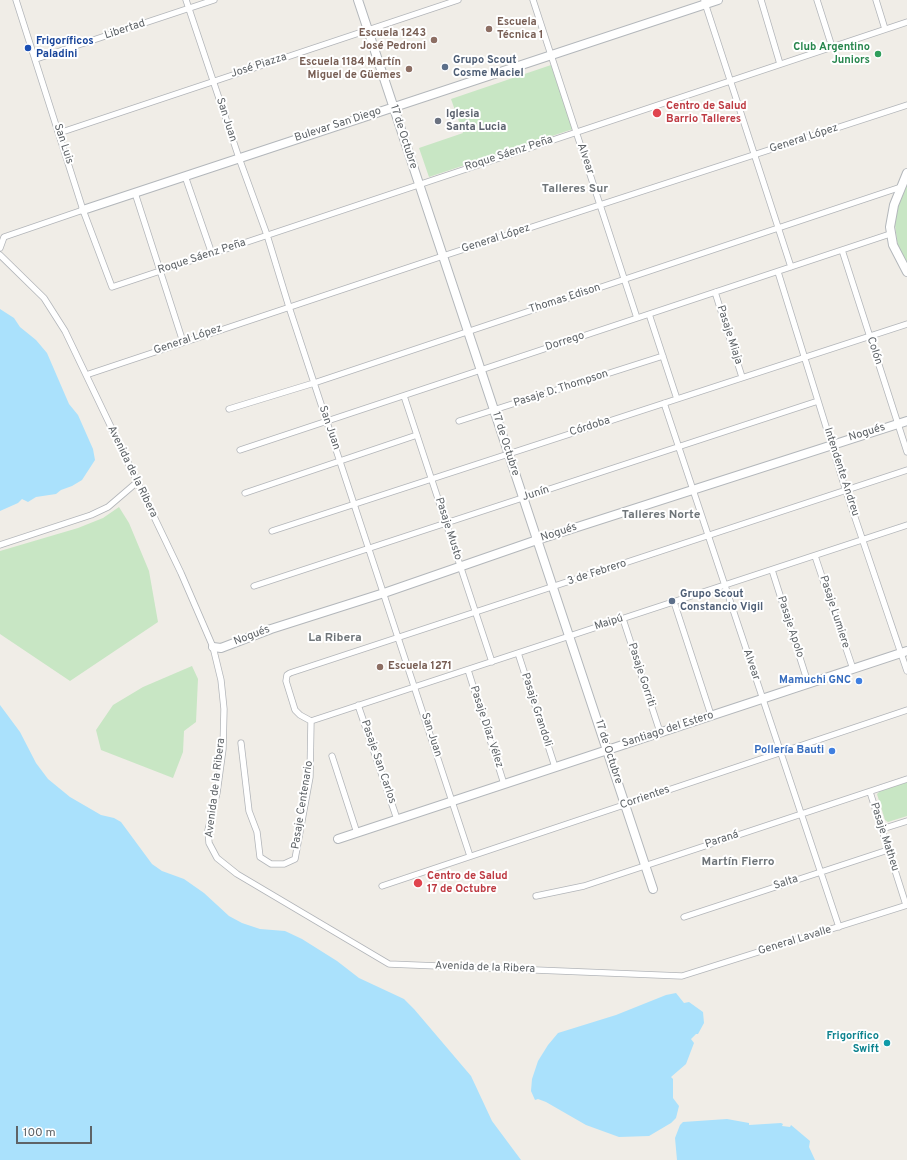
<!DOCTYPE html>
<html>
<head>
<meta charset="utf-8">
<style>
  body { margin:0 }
  #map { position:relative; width:907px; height:1160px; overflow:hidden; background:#f0ede7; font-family:Overpass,sans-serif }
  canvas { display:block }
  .scale { position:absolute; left:16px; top:1126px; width:76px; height:18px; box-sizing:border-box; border:2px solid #5e6367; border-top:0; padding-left:5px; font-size:12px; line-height:14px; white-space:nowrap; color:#5e6367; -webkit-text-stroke:3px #fff; paint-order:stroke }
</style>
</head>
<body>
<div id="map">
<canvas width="907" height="1160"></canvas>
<div class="scale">100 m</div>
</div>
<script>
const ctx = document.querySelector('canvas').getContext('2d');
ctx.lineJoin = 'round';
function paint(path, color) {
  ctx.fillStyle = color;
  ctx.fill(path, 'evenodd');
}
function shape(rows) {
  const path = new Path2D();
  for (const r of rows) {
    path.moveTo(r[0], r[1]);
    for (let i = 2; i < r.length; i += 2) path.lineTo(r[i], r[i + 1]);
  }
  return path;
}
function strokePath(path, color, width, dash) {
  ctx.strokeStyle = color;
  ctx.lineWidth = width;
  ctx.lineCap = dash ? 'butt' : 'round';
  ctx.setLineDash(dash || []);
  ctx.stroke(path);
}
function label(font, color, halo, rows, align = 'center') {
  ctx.font = font + ' Overpass,sans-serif';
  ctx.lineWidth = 4;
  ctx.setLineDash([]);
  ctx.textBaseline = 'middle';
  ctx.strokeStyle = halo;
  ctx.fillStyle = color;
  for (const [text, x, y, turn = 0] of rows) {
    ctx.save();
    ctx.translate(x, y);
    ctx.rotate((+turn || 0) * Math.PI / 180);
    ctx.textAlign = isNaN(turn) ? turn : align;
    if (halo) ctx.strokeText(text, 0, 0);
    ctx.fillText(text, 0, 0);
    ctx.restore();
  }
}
const green = shape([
  [551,65,573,129,429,177,419,148,463,133,451,99],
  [907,181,907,264,898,248,895,225,896,210],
  [119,507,129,523,149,571,158,622,70,681,0,634,0,551,78,528,103,518],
  [192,666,198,679,196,722,184,731,183,752,173,778,101,750,96,730,113,705,143,687],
  [907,782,907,816,888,822,885,820,877,794,880,791]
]);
const water = shape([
  [0,309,14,318,20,327,36,340,47,353,69,404,78,415,93,449,95,460,82,480,72,486,61,490,56,494,36,497,28,502,22,499,18,503,0,511],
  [0,705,20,732,36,763,48,779,70,797,101,815,114,818,121,822,152,864,162,871,184,879,204,893,229,916,242,923,260,929,285,931,302,939,337,961,359,978,404,999,414,1009,471,1076,492,1121,521,1160,0,1160],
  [676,993,684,1003,689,1002,703,1012,704,1023,698,1034,696,1034,691,1039,694,1043,686,1064,671,1077,673,1079,673,1098,679,1106,676,1118,671,1123,649,1136,619,1137,586,1125,546,1102,538,1099,535,1100,531,1091,532,1079,538,1061,548,1045,558,1033,616,1015,666,995],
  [727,1119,749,1123,749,1125,781,1123,783,1124,782,1126,790,1127,791,1125,810,1141,809,1147,815,1160,677,1160,675,1138,680,1125,683,1122]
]);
const street = shape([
  [16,0,83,210,112,287,907,22],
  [186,0,239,158,267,235,289,307,470,856],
  [533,0,637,318],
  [704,0,791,267],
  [761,0,780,64],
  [817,0,832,47],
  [876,0,885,29],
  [36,59,214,0],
  [59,133,458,0],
  [185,176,212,254],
  [135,193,183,342],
  [0,248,4,237,83,210],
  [842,250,907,452],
  [0,255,44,298,65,331,181,573,213,647,221,680,224,709,223,749,217,793,208,830,209,843,217,858,237,874,389,964,682,976,907,905],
  [778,272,846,491,907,671],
  [715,292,742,377],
  [649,314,677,399],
  [86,375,443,256,907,105],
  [404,396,492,662],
  [664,403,839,927],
  [229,409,314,383,901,187],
  [459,421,663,356],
  [240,450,890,234],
  [245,493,417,435],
  [272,531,907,324],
  [0,545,91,515,108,507,136,483],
  [815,556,853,669],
  [772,570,808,683],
  [254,586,818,401],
  [674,602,711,715],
  [623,619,660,732],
  [518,653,555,767],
  [468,670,504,784],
  [358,705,397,819],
  [311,721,300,715,295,710,286,681,287,675,290,673,907,470],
  [311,721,907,525],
  [241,743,249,811,257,832,260,857,271,864,284,864,295,859,310,777,311,721],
  [332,756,357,833],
  [870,792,906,905],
  [882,829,907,821],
  [382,886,907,710],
  [536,896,584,886,907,779],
  [684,917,888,850]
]);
const secondary = shape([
  [358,0,653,889],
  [907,173,894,205,890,227,893,245,907,272],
  [83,210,718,0],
  [213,647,221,648,271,629,384,593,537,540,907,421],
  [338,839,907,651]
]);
const markers = [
  [489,29,4,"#8d6e63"],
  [434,40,4,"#8d6e63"],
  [28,48,4,"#1a4fb4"],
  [878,54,4,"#2e9e5b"],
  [445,67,4,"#5c6f8a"],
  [409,69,4,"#8d6e63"],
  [657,113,5,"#e0444e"],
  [438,121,4,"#6b7280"],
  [672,601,4,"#5c6f8a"],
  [380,667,4,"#8d6e63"],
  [859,681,4,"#3f7fe0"],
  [832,751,4,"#3f7fe0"],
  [418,883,5,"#e0444e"],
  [887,1043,4,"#0f9aa8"]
];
const educationNames = [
  ["Escuela",497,23],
  ["Técnica 1",497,36],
  ["Escuela 1243",426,34,"right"],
  ["José Pedroni",426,47,"right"],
  ["Escuela 1184 Martín",401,63,"right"],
  ["Miguel de Güemes",401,76,"right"],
  ["Escuela 1271",388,667]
];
const streetNames = [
  ["Libertad",125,30,-18],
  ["José Piazza",259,66,-18],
  ["San Juan",226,120,72],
  ["Bulevar San Diego",338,125,-18],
  ["17 de Octubre",403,137,72],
  ["General López",804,139,-18],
  ["San Luis",63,144,72],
  ["Roque Sáenz Peña",509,154,-18],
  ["Alvear",585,159,71],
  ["General López",496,239,-18],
  ["Roque Sáenz Peña",202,257,-18],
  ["Thomas Edison",565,299,-18],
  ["Pasaje Miaja",729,335,72],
  ["General López",188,340,-19],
  ["Dorrego",565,342,-18],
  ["Colón",874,351,72],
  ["Pasaje D. Thompson",561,389,-18],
  ["Córdoba",590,427,-18],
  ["San Juan",329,428,71],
  ["Nogués",867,433,-17],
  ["17 de Octubre",505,444,72],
  ["Avenida de la Ribera",132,472,64],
  ["Intendente Andreu",841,472,72],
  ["Junín",536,494,-18],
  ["Pasaje Musto",448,529,72],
  ["Nogués",559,533,-18],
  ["3 de Febrero",597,573,-18],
  ["Pasaje Lumiere",834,612,72],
  ["Maipú",609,623,-18],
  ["Pasaje Apolo",790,627,72],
  ["Nogués",252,636,-21],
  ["Alvear",751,665,71],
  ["Pasaje Gorriti",641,675,72],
  ["Pasaje Grandoli",536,710,72],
  ["Pasaje Díaz Vélez",486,727,72],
  ["Santiago del Estero",668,730,-18],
  ["San Juan",431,735,72],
  ["17 de Octubre",608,752,72],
  ["Pasaje San Carlos",378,762,71],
  ["Avenida de la Ribera",216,788,-83],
  ["Corrientes",645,798,-19],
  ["Pasaje Centenario",303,805,-81],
  ["Pasaje Matheu",884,837,72],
  ["Paraná",722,840,-18],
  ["Salta",786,883,-18],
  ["General Lavalle",795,941,-17],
  ["Avenida de la Ribera",485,968,2]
];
const transitNames = [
  ["Frigoríficos",36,42],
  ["Paladini",36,55]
];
const leisureNames = [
  ["Club Argentino",870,48],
  ["Juniors",870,61]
];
const serviceNames = [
  ["Grupo Scout",453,61],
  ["Cosme Maciel",453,74],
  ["Grupo Scout",680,595],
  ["Constancio Vigil",680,608]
];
const healthNames = [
  ["Centro de Salud",666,107],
  ["Barrio Talleres",666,120],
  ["Centro de Salud",427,877],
  ["17 de Octubre",427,890]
];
const worshipNames = [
  ["Iglesia",446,115],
  ["Santa Lucia",446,128]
];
const shopNames = [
  ["Mamuchi GNC",851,681],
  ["Pollería Bauti",824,751]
];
const cultureNames = [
  ["Frigorífico",879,1037],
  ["Swift",879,1050]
];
const neighbourhoodNames = [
  ["Talleres Sur",575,190],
  ["Talleres Norte",661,516],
  ["La Ribera",335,639],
  ["Martín Fierro",738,863]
];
paint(green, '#c8e6c4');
paint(water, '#aae1fc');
strokePath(street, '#b2b5b9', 7);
strokePath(secondary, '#b3b7bb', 10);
strokePath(street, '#fff', 5.5);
strokePath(secondary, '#fff', 8);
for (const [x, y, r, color] of markers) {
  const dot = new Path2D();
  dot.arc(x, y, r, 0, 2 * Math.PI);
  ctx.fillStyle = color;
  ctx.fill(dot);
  strokePath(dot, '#fff', 1.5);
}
label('bold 11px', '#785e54', '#fff', educationNames, 'left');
label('11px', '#5e6367', '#fff', streetNames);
label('bold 11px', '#164399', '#fff', transitNames, 'left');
label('bold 11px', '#27864d', '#fff', leisureNames, 'right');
label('bold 11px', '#4e5e75', '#fff', serviceNames, 'left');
label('bold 11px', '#be3a42', '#fff', healthNames, 'left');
label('bold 11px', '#5b616d', '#fff', worshipNames, 'left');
label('bold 11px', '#366cbe', '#fff', shopNames, 'right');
label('bold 11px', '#0d838f', '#fff', cultureNames, 'right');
label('bold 12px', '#6f7579', '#fff', neighbourhoodNames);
</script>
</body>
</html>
